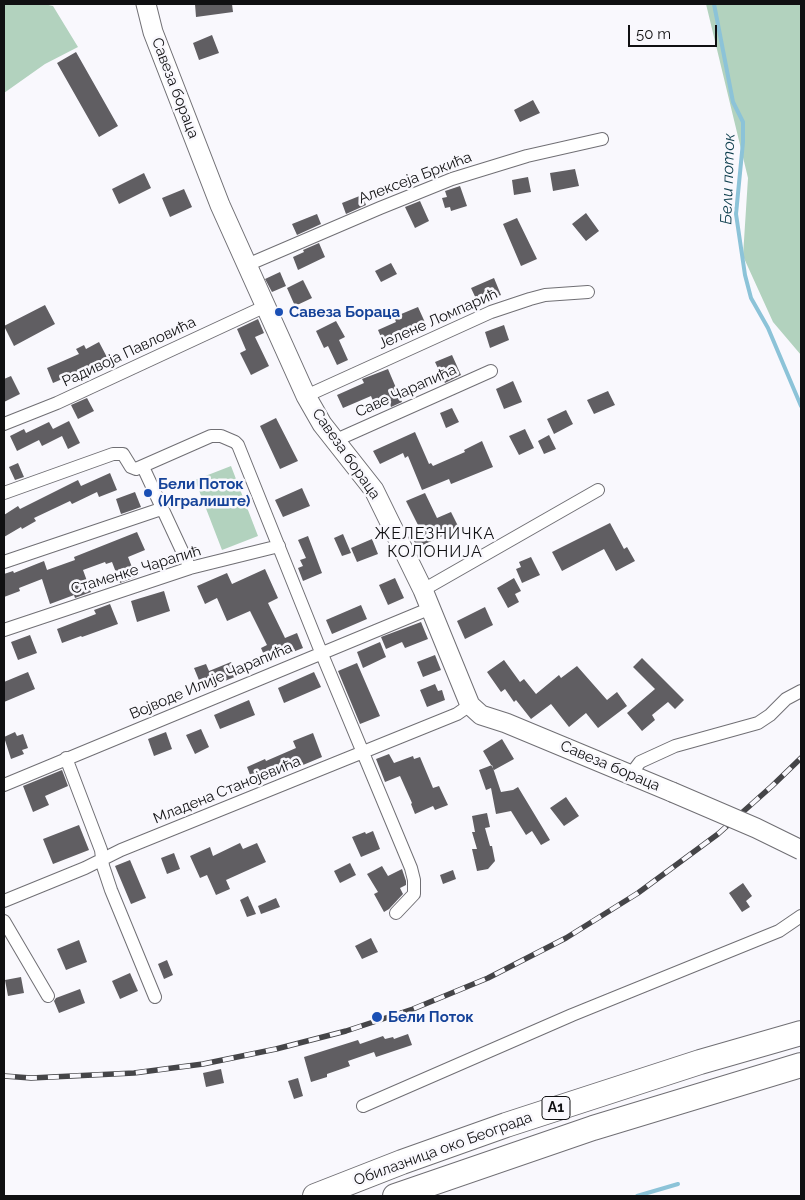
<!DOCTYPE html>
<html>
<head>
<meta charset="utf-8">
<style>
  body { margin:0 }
  #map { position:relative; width:805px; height:1200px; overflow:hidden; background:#f9f8fd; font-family:Raleway,sans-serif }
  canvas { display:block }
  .frame { position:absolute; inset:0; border:5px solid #101012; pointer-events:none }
  .scale { position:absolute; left:628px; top:25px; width:89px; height:22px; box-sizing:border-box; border:2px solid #101012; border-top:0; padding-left:6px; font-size:15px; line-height:18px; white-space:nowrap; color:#101012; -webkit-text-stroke:4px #f9f8fd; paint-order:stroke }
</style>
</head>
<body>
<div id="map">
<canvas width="805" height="1200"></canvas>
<div class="frame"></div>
<div class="scale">50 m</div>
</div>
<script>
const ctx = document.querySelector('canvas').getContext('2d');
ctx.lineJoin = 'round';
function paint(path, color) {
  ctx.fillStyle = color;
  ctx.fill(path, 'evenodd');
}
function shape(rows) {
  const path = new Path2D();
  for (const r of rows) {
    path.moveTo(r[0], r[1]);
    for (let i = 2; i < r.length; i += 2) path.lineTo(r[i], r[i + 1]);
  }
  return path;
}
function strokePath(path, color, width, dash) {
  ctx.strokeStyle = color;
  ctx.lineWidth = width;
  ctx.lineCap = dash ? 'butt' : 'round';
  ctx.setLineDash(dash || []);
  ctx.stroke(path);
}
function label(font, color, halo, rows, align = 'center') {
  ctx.font = font + ' Raleway,sans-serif';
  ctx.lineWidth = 5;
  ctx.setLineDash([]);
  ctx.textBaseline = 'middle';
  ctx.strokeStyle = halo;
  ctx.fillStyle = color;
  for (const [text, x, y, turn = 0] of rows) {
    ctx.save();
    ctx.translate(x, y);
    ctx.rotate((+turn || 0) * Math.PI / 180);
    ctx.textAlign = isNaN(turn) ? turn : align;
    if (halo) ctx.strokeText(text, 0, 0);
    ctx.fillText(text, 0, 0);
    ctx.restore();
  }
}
const green = shape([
  [4,4,44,4,53,6,78,47,45,64,4,93],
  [706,4,801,4,801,355,773,322,743,256,748,178],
  [231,466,258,536,222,550,195,480]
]);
const stream = shape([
  [714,4,733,102,743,122,743,142,736,214,745,275,751,298,768,328,801,406],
  [637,1196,678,1184]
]);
const building = shape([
  [195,4,232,4,233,12,196,17],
  [212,35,219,53,199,60,193,43],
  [76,52,118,126,99,137,57,63],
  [533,100,540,113,520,122,514,110],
  [575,169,579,186,553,191,550,173],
  [144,173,151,188,119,204,112,189],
  [528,177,531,192,514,195,512,180],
  [460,186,467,206,451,211,450,207,445,208,442,198,447,197,445,191],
  [184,189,192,207,170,217,162,198],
  [362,195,366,205,346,214,342,203],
  [420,201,429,221,415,228,405,207],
  [586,213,599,231,586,241,572,224],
  [317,214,321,224,297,235,292,224],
  [517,218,537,259,521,266,503,224],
  [319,243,325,257,298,270,293,257,304,252,303,250],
  [391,263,397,274,381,282,375,271],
  [280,272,286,286,272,292,265,279],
  [494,278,501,295,479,305,471,288],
  [303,280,312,298,295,306,287,288],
  [45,305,55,324,14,346,4,326],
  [418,307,428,329,413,335,409,328,393,336,395,339,384,344,378,330,396,322,394,317],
  [258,319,264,333,255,337,269,366,251,375,240,353,246,350,237,329],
  [336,321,345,337,339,340,348,360,337,365,328,346,324,348,316,331],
  [504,325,509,340,490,348,485,332],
  [99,342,109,361,96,368,95,365,53,383,47,368,79,354,76,349,84,345,86,349],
  [452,355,461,375,445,383,435,362],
  [388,369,402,402,391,407,390,403,376,408,371,396,343,408,337,395,364,383,362,379],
  [11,376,20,394,4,402,4,379],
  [513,381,522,402,504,409,496,389],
  [608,391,615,405,594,414,587,400],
  [87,398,94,411,78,419,71,405],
  [452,408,459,422,446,428,440,413],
  [566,410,573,424,554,434,547,419],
  [276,418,298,461,280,469,260,426],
  [69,421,80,443,68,449,62,436,42,446,39,440,17,451,10,436,24,429,26,433,49,422,53,429],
  [525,429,534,448,519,455,509,436],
  [415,432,429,464,431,463,433,466,465,452,464,450,482,441,493,467,451,484,449,479,422,490,408,456,405,458,403,453,380,464,373,451],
  [549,435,556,449,544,454,538,441],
  [18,463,24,477,15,480,9,467],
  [110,473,117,490,99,497,97,492,72,504,70,501,34,518,36,521,22,529,21,527,4,537,4,515,18,506,20,509,78,480,81,486],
  [302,488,310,506,283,517,275,500],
  [135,492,141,507,121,514,116,499],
  [425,493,437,518,451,512,459,528,417,548,409,529,418,525,406,501],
  [610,523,624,549,627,547,635,561,616,571,604,549,562,571,552,552],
  [137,532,145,550,128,557,136,577,120,583,112,562,106,564,105,562,83,570,91,592,75,598,74,595,50,604,42,579,19,588,20,591,4,597,4,574,13,571,14,573,44,561,47,570,75,560,74,557],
  [343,534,351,553,342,556,334,538],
  [308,536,322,573,303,581,298,568,303,566,300,560,306,558,298,540],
  [372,539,378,554,357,562,351,548],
  [531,557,540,575,522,583,516,569,521,567,519,562],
  [265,569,278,598,268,603,285,638,297,633,303,648,267,662,261,648,267,645,250,611,227,621,217,598,205,604,197,586,227,573,232,584],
  [395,578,404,598,388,605,379,585],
  [514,578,521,591,515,594,519,602,508,608,497,588],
  [164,591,170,611,137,622,131,601],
  [110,604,118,624,82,637,81,636,62,643,57,629,96,614,94,610],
  [361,605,367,619,332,634,326,620],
  [485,607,493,625,465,639,457,621],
  [421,622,428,639,405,648,402,642,386,649,381,637],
  [30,635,37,653,18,660,11,642],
  [380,642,386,657,363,668,357,652],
  [435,655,441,670,423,677,417,662],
  [642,658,684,700,675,709,668,702,652,715,655,720,642,731,627,713,655,689,633,667],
  [504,660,520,682,524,679,536,694,559,675,561,678,577,666,607,700,617,692,627,706,598,728,586,713,569,727,551,704,531,719,516,700,514,702,505,689,501,692,487,672],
  [231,662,237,676,203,690,194,668,206,664,209,671],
  [357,663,380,716,360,724,338,671],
  [28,672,35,689,4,702,4,682],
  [314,672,321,687,284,703,278,688],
  [435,684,438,691,442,690,445,700,427,707,420,690],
  [249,700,255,715,220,729,214,715],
  [201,729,209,747,195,754,186,735],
  [15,732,17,736,23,734,28,748,22,750,24,754,11,759,4,737],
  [166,732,172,749,154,756,148,739],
  [313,733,322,757,303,765,302,762,277,773,276,771,252,780,247,767,265,759,266,761,296,748,293,741],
  [502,739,514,759,494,770,483,751],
  [389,754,394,763,413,756,414,759,420,757,433,788,439,786,448,805,435,810,433,806,415,814,411,804,412,803,400,776,385,782,376,759],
  [492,765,501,792,513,790,518,787,550,840,541,845,532,831,526,835,511,811,496,814,491,788,486,790,479,770],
  [62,770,68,786,45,796,49,805,33,812,23,786],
  [566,797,579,816,564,826,550,808],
  [487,813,490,827,485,828,490,846,492,846,495,861,488,869,477,871,472,849,477,849,472,832,475,832,472,816],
  [79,825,89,850,53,864,43,839],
  [373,831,380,849,361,857,352,837,365,832,366,834],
  [240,843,243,849,257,843,266,862,226,880,230,889,216,895,207,875,200,878,190,856,210,847,213,856],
  [174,853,180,869,167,874,161,858],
  [130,860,146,898,131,904,115,866],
  [350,863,356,875,340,883,334,871],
  [382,866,388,876,402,869,406,881,406,885,400,888,403,894,389,909,384,912,374,894,378,892,367,874],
  [453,870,456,879,443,884,440,875],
  [743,883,752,896,746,901,750,907,742,912,729,893],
  [248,896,256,914,247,917,240,900],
  [276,898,280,907,261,914,258,906],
  [371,938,378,952,362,959,355,946],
  [79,940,87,962,66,970,57,949],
  [167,960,173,975,164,979,158,964],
  [130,973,138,991,120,999,112,981],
  [21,977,24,993,8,996,5,980],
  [80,989,85,1003,59,1013,54,1001,56,998],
  [408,1034,412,1045,376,1057,374,1052,348,1061,350,1066,327,1074,327,1077,311,1082,304,1057,358,1040,360,1044,383,1036,385,1039,393,1037,394,1039],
  [221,1069,224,1083,206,1087,203,1073],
  [298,1078,303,1096,294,1099,288,1081]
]);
const street = shape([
  [247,265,380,208,452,179,527,156,602,139],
  [306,396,491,312,530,299,545,295,588,292],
  [4,424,57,403,266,306],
  [334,441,491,371],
  [143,467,190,568],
  [4,493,113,454,123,454,131,467,136,469,211,436,221,436,235,442,238,445,321,652,411,868,414,880,414,894,396,913],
  [4,562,161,509],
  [423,590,598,490],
  [4,630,190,568,279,546],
  [66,758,101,850,103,866,111,890,155,997],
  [631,774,640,762,675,746,758,723,770,715,786,699,801,691],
  [4,785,431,608],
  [4,901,85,868,121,850,457,714,470,705],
  [4,921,48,996],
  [363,1106,572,1015,779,931,801,916]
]);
const secondary = shape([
  [146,4,153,32,220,205,306,396,322,424,374,490,423,590,470,705,481,715,506,723,672,792]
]);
const highway = shape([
  [315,1196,402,1162,506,1125,700,1062,801,1033],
  [395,1196,593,1128,801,1065]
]);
const rail = shape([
  [4,1076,31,1078,134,1073,203,1064,276,1049,346,1031,413,1009,488,978,566,938,638,893,718,834,772,786,801,758]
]);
const secondaryBridge = shape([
  [672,792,756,828,801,850]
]);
const markers = [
  [279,312,5,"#1a4fb4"],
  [148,493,5,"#1a4fb4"],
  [377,1017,6,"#1a4fb4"]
];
const shields = [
  [556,1108,28]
];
const shieldNames = [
  ["A1",556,1108]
];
const streetNames = [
  ["Савеза бораца",175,88,69],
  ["Алексеја Бркића",415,178,-21],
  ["Јелене Ломпарић",438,319,-24],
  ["Радивоја Павловића",129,352,-25],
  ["Саве Чарапића",406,391,-24],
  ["Савеза бораца",346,454,55],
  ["Стаменке Чарапић",136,570,-17],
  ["Војводе Илије Чарапића",211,681,-23],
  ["Савеза бораца",610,766,23],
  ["Младена Станојевића",227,790,-22],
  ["Обилазница око Београда",443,1149,-20]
];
const transitNames = [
  ["Савеза Бораца",289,312],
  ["Бели Поток",158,484],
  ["(Игралиште)",158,501],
  ["Бели Поток",388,1017]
];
const waterNames = [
  ["Бели поток",728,179,-88]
];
const neighbourhoodNames = [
  ["ЖЕЛЕЗНИЧКА",435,534],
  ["КОЛОНИЈА",435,552]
];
paint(green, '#b2d2be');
strokePath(stream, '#8cc3d8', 4);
paint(building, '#605e62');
strokePath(street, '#706f74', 14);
strokePath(secondary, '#706f74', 21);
strokePath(highway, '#706f74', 26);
strokePath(street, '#fff', 12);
strokePath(secondary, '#fff', 19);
strokePath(highway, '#fff', 24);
strokePath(rail, '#454548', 5.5);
strokePath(rail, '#f9f8fd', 4, [11]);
strokePath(secondaryBridge, '#706f74', 21, []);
strokePath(secondaryBridge, '#fff', 19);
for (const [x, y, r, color] of markers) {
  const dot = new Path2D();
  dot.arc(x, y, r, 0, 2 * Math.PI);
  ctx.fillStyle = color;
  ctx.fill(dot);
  strokePath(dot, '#f9f8fd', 2);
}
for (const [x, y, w] of shields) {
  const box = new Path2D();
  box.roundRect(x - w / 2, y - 11.5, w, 23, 4);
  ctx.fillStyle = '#f9f8fd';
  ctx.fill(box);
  strokePath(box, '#101012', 1);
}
label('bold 14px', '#101012', null, shieldNames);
label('15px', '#101012', '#f9f8fd', streetNames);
label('bold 15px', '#164399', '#f9f8fd', transitNames, 'left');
label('italic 16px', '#10404f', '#f9f8fd', waterNames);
ctx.letterSpacing = '1px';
label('16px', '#101012', '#f9f8fd', neighbourhoodNames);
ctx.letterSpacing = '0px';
</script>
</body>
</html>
